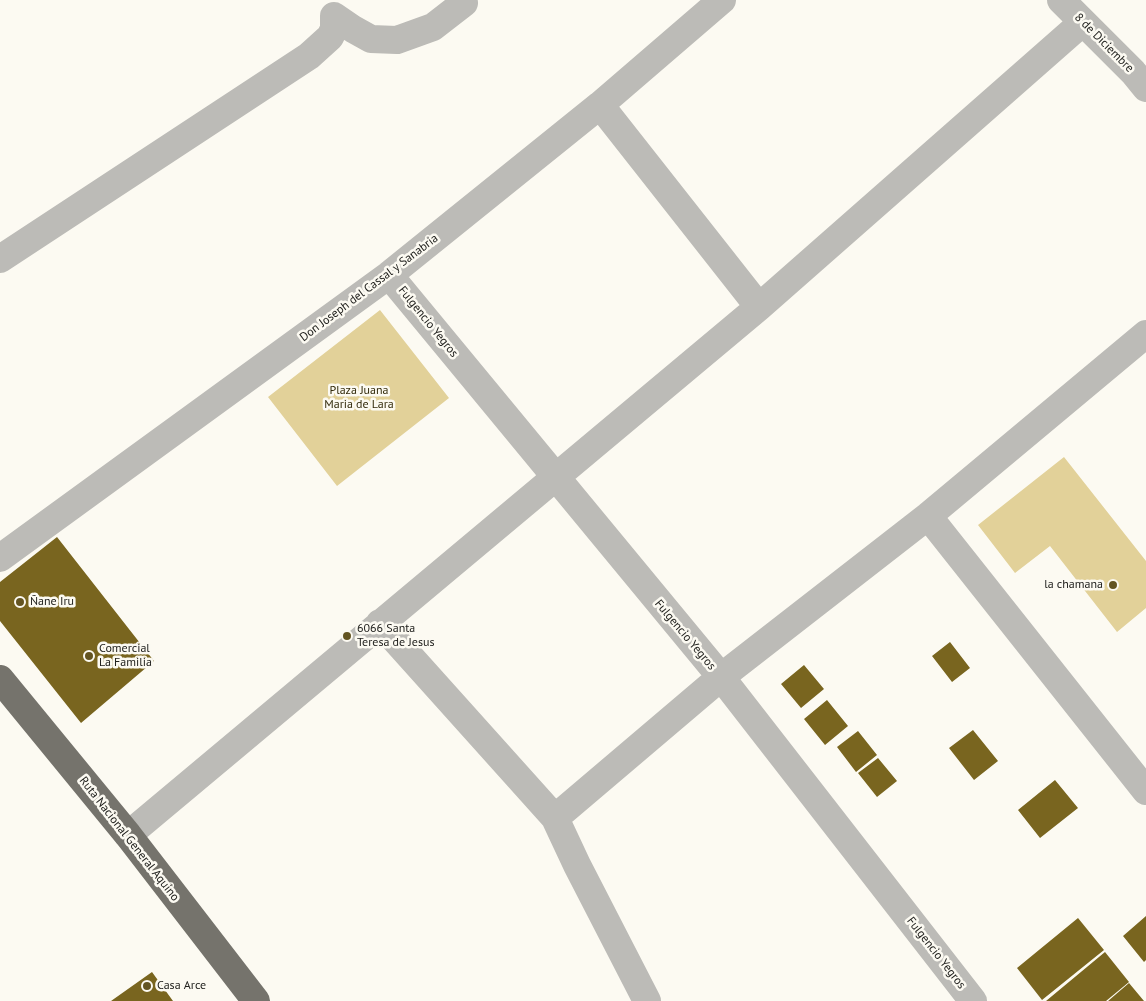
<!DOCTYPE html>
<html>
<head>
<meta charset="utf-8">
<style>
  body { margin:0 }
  canvas { display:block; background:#fcfaf2 }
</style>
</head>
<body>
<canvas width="1146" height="1001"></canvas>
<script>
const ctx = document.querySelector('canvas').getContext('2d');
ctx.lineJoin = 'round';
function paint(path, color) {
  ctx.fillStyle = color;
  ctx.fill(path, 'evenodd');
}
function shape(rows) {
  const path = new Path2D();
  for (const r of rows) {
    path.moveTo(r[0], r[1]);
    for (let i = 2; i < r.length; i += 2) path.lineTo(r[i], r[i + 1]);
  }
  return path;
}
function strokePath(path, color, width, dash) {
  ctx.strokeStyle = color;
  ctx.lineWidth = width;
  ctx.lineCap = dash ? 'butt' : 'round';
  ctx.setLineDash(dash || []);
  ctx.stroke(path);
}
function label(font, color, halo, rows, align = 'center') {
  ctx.font = font + ' "PT Sans",sans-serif';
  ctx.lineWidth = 5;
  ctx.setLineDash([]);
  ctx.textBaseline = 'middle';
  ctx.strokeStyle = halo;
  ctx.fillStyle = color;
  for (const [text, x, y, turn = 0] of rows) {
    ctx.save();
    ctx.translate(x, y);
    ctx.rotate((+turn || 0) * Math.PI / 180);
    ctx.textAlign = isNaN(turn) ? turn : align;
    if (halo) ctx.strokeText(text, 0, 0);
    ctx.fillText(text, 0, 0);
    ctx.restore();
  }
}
const green = shape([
  [380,310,449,398,337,486,268,397],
  [1064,457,1146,561,1146,608,1117,632,1050,546,1015,573,978,525]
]);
const building = shape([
  [57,537,154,661,81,723,0,621,0,582],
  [950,642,970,668,952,682,932,656],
  [804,665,824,689,801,708,781,684],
  [827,700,848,726,825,745,804,719],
  [973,730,998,761,974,780,949,748],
  [858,731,877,755,856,772,837,747],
  [878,758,897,781,877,797,858,773],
  [1055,780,1078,808,1040,838,1018,810],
  [1146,916,1146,960,1144,962,1123,936],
  [1078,918,1104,950,1042,1000,1017,968],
  [1105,952,1129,982,1106,1001,1046,1001],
  [152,972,173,1001,111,1001],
  [1129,983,1144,1001,1108,1001]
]);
const minor = shape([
  [1061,0,1133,72,1146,88],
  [600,105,759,307],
  [0,259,309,56,330,37,334,29,334,16,353,29,371,39,397,40,433,27,464,3],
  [389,275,721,677,973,1001],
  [928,516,1146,791],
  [0,558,389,275,600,105,722,0],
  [380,623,555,818,577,865,647,1001],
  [555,818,721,677,928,516,1146,334],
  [128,835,759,307,1083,22]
]);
const highway = shape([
  [0,679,128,835,256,1001]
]);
const markers = [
  [1113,585,5,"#635421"],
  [20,602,5,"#635421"],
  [347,636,5,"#635421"],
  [89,656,5,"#635421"],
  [147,986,5,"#635421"]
];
const streetNames = [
  ["8 de Diciembre",1104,43,45],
  ["Don Joseph del Cassal y Sanabria",369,288,-37],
  ["Fulgencio Yegros",428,322,51],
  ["Fulgencio Yegros",685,635,50],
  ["Ruta Nacional General Aquino",129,839,52],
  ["Fulgencio Yegros",936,953,52]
];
const parkNames = [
  ["Plaza Juana",359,391],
  ["Maria de Lara",359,405]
];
const poiNames = [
  ["la chamana",1103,585,"right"],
  ["Ñane Iru",30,602],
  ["6066 Santa",357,629],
  ["Teresa de Jesus",357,643],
  ["Comercial",99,649],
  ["La Familia",99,663],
  ["Casa Arce",157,986]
];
paint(green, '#e2d199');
paint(building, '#79651f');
strokePath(minor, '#bcbbb7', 28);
strokePath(highway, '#75736c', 28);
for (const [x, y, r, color] of markers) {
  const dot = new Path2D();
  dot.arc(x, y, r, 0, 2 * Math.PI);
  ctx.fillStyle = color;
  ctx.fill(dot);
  strokePath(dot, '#fcfaf2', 2);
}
label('12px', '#21211e', '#fcfaf2', streetNames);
label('12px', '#332b0b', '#fcfaf2', parkNames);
label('12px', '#21211e', '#fcfaf2', poiNames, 'left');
</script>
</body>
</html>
